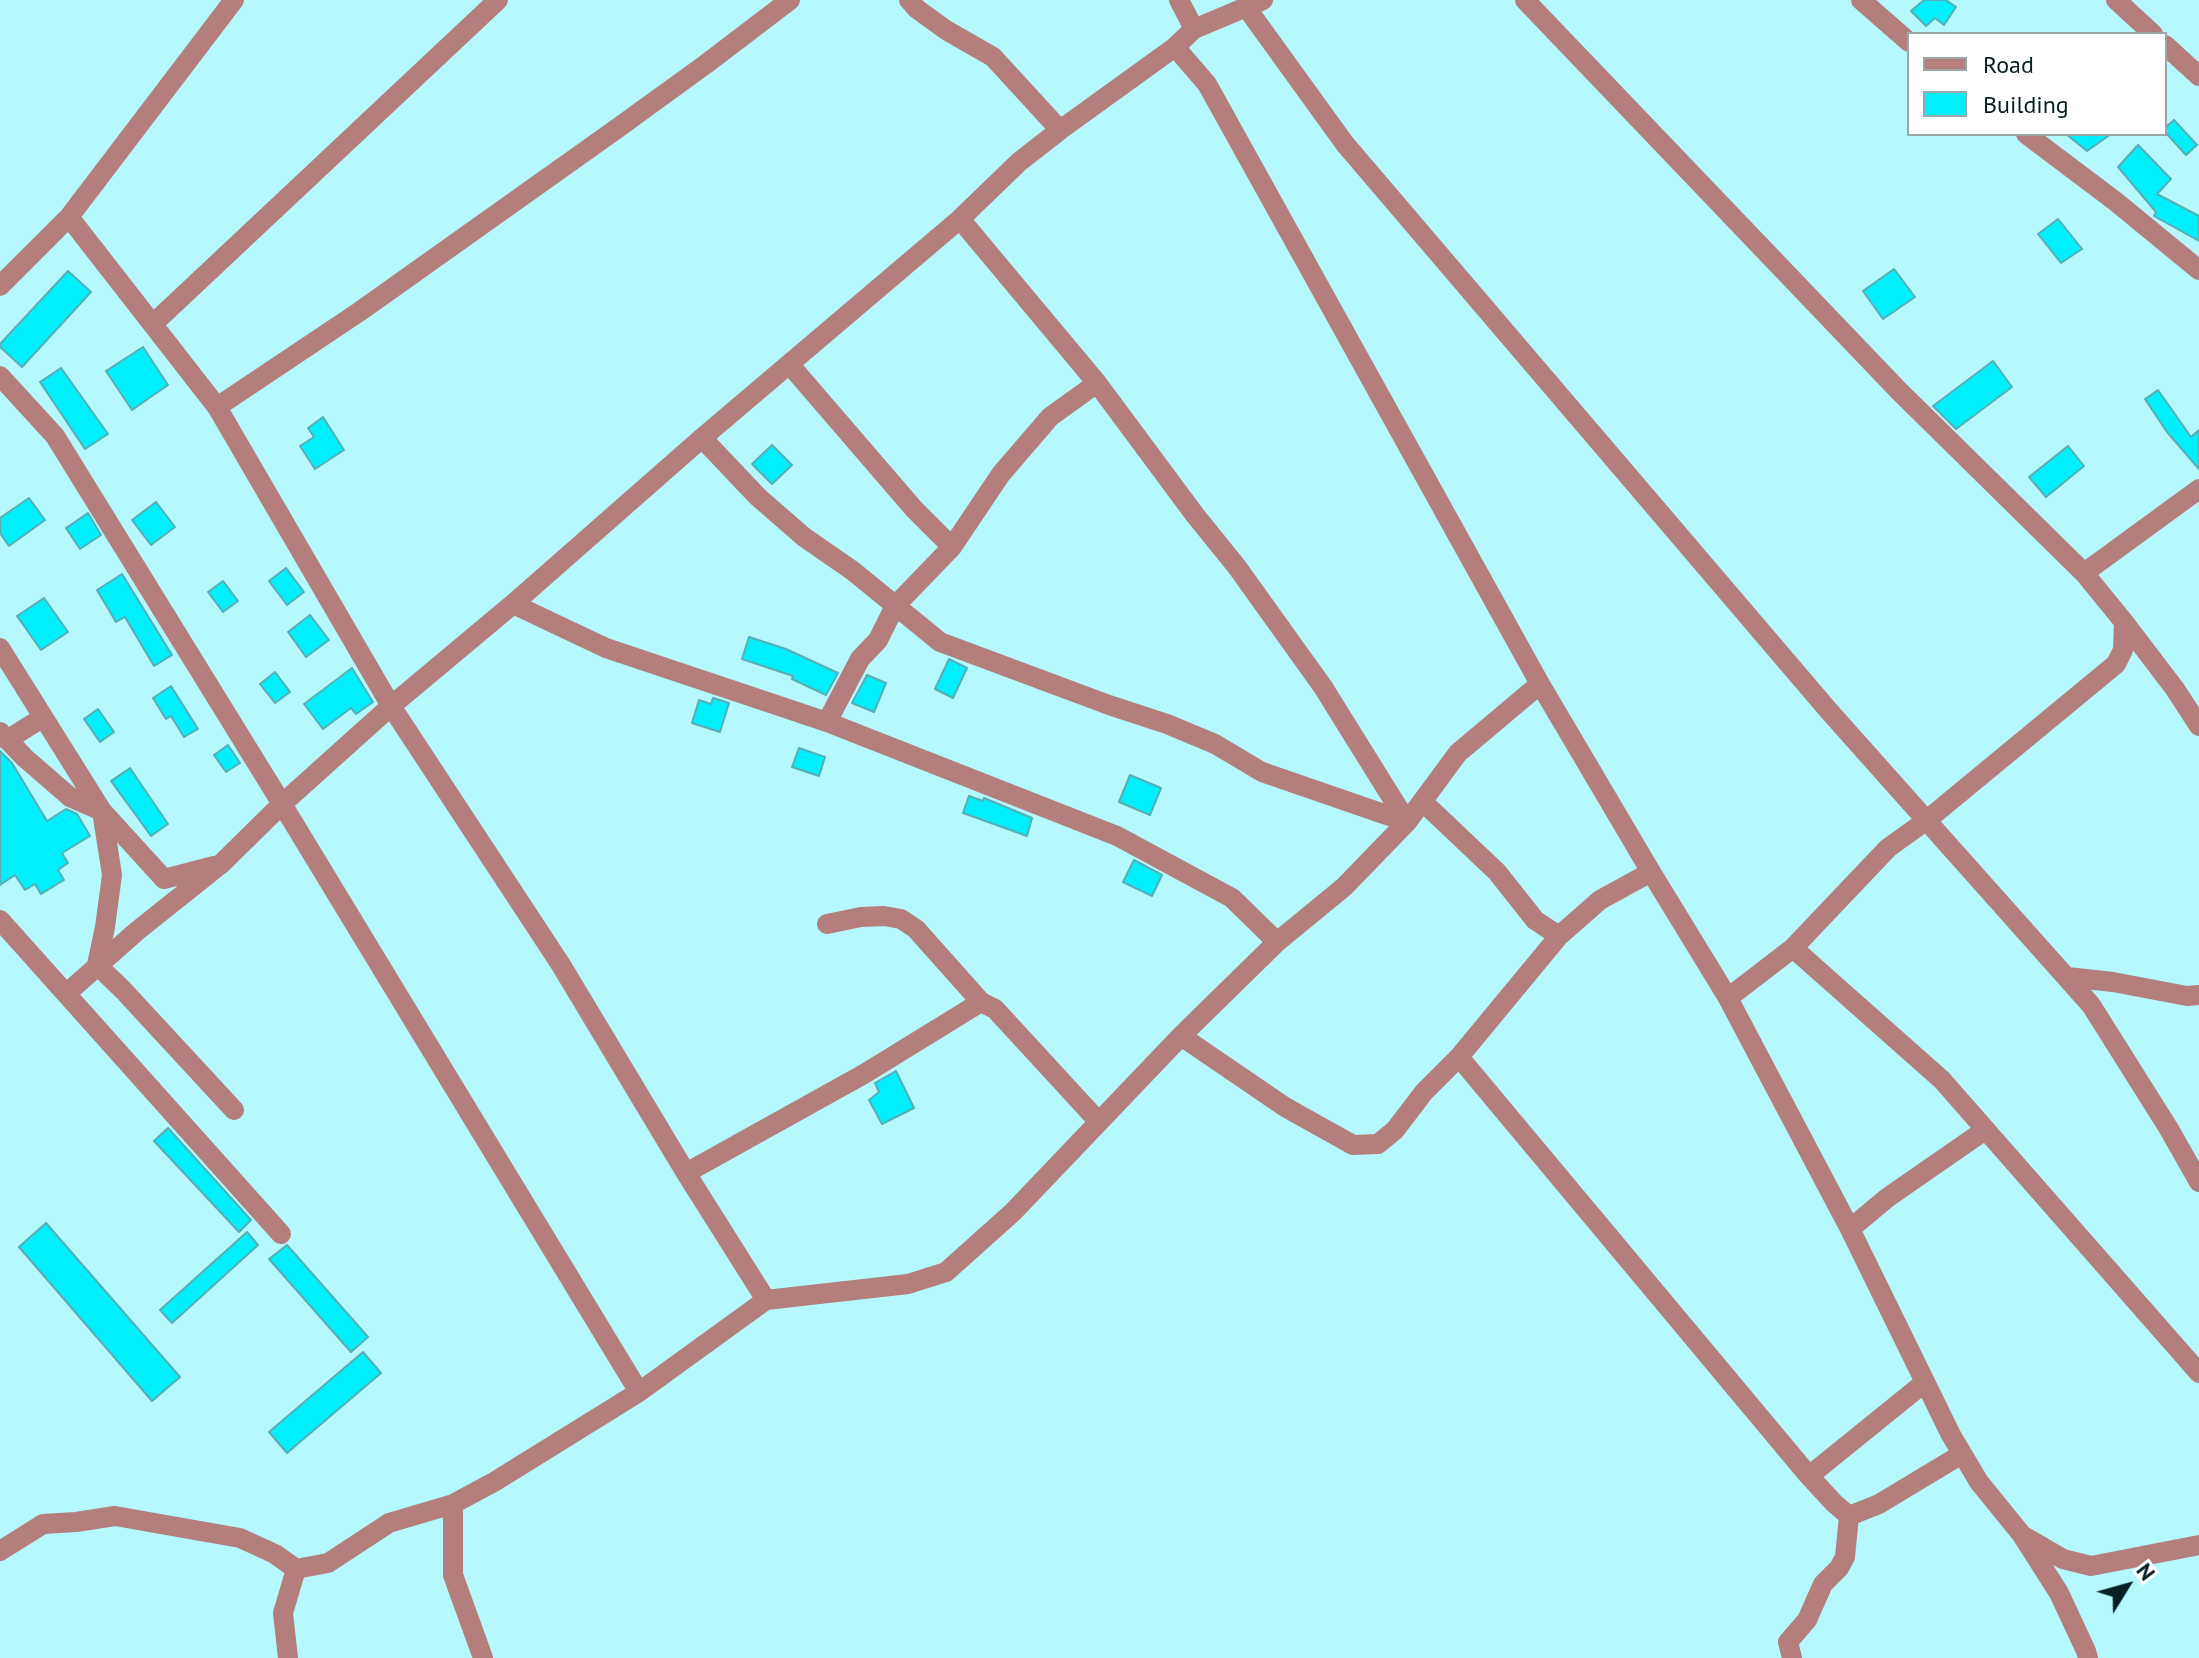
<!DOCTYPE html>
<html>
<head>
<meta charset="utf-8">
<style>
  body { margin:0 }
  #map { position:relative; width:2199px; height:1658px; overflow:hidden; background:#b5f9fe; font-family:"PT Sans",sans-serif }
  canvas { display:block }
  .legend { position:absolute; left:1907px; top:32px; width:260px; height:104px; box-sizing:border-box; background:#fff; border:2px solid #9ba6a7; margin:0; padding:10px 14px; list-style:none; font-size:24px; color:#042022 }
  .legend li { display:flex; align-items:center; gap:16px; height:40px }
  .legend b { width:40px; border:2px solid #9ba6a7 }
  .north { position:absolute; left:2087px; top:1546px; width:80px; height:80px; -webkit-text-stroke:6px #fff; paint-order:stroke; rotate:53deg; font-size:22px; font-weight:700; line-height:32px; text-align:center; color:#042022 }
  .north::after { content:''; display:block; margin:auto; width:28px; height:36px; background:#042022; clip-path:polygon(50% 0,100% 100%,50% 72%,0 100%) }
</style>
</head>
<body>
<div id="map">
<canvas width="2199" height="1658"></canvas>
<ul class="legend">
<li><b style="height:10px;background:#b47e7c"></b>Road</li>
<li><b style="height:22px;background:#00effc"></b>Building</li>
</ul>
<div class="north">N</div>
</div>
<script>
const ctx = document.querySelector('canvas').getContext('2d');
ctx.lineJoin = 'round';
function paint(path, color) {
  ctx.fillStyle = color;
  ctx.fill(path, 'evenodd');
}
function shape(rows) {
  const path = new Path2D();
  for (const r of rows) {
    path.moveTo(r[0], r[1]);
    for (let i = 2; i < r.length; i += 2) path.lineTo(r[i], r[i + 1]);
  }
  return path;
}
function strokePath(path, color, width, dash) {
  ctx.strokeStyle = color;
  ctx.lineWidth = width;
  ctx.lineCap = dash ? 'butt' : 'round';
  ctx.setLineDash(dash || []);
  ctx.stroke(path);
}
const building = shape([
  [1924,0,1946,0,1956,7,1944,25,1935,18,1926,26,1911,11,1924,0],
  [2174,120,2197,145,2186,155,2165,132,2165,128,2174,120],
  [2066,134,2111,134,2087,151,2066,134],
  [2138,145,2171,179,2157,194,2199,216,2199,241,2154,216,2156,212,2118,167,2138,145],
  [2058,219,2082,249,2061,263,2038,234,2058,219],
  [1894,269,1915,297,1883,319,1863,291,1894,269],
  [68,271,91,292,22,367,0,347,0,344,68,271],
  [143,347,168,385,132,410,106,371,143,347],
  [1993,361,2012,387,1956,429,1933,406,1993,361],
  [61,368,108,434,85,449,40,382,61,368],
  [2158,390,2191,437,2199,430,2199,469,2167,432,2145,399,2158,390],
  [323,417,344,450,315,469,300,446,314,437,308,428,323,417],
  [772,445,792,465,772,484,752,464,772,445],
  [2068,446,2084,466,2046,497,2029,477,2068,446],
  [29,498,45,520,9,546,0,533,0,518,29,498],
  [156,502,175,527,151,545,132,520,156,502],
  [88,513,101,535,80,549,66,528,88,513],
  [286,568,304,592,287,605,269,581,286,568],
  [122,574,172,655,154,666,125,617,116,622,97,590,122,574],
  [223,581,238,601,223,612,208,592,223,581],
  [44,598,68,632,41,650,17,616,44,598],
  [310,615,329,640,306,657,288,632,310,615],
  [749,637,786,649,838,673,826,695,792,679,793,676,742,659,749,637],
  [949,659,967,668,953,698,935,689,949,659],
  [352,668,373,702,356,714,351,708,323,729,304,704,352,668],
  [275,672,290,692,275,703,260,684,275,672],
  [867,675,886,683,874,712,852,703,867,675],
  [171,686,198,729,184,737,171,716,166,719,153,698,171,686],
  [713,698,729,703,720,732,692,723,699,700,711,704,713,698],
  [98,709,114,732,100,742,84,719,98,709],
  [228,745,240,763,226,772,214,755,228,745],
  [799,748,825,757,819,776,792,767,799,748],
  [0,751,12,763,47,821,66,809,77,814,90,836,62,853,68,863,58,870,64,880,41,894,35,884,25,890,15,875,0,885,0,751],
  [130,768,168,824,151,836,111,781,130,768],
  [1130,775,1161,788,1150,815,1119,802,1130,775],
  [969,796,983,801,984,798,1032,818,1027,836,963,813,969,796],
  [1134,860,1162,875,1152,896,1123,882,1134,860],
  [896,1071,914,1108,882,1124,869,1100,879,1092,875,1083,896,1071],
  [168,1128,251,1220,239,1232,154,1141,168,1128],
  [46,1223,180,1377,152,1401,19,1247,46,1223],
  [247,1232,258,1245,172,1323,160,1310,247,1232],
  [287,1245,368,1337,351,1352,269,1259,287,1245],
  [363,1352,381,1373,287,1453,269,1432,363,1352]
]);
const minor = shape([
  [909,0,917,9,946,30,993,57,1060,130],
  [1179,0,1194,29],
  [1525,0,1899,391,2084,573,2124,622,2123,650,2116,664,1927,820,1888,848,1793,948,1728,998],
  [1861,0,1909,42],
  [2116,0,2153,34],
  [1246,7,1345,144,1829,711,2091,1005,2169,1129,2199,1182],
  [2165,45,2199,76],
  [1175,47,1207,84,1540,684,1651,872,1728,998,1850,1229,1951,1435,1979,1482,2022,1535,2059,1593,2086,1651,2088,1658],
  [2026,134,2115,201,2199,270],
  [69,217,217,407,391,706,561,965,686,1173,766,1300,639,1392],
  [960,219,1097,383,1195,515,1237,567,1323,687,1407,822],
  [0,286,69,217,234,0],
  [154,323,498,0],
  [790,365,914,509,952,547],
  [0,376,55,436,282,804,639,1392,494,1482,453,1504,453,1575,483,1658],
  [217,407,359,312,615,130,706,64,790,0],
  [702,438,758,497,804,537,853,571,940,642,1109,705,1167,724,1215,744,1262,772,1407,822],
  [2084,573,2199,489],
  [513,604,606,648,827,722,1117,836,1232,898,1277,942],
  [2124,622,2175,689,2199,726],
  [0,648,102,811,164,879,214,866],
  [827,722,860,659,878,640,895,606,952,547,1001,474,1050,417,1097,383],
  [0,732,25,758,70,797,102,811,112,875,105,927,97,965,123,990,234,1110],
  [7,740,42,718],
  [1422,801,1497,872,1535,920,1559,936],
  [0,920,281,1234],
  [827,924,861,917,884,916,901,919,916,929,981,1002,995,1009,1099,1122],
  [1793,948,1942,1080,2199,1373],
  [2067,977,2113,982,2187,996,2199,995],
  [67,993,137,931,221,864,282,804,391,706,513,604,702,438,960,219,1019,162,1060,130,1175,47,1194,29,1263,0],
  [1181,1036,1285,1107,1353,1145,1378,1144,1395,1130,1424,1092,1459,1057,1559,936,1600,900,1651,872],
  [1459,1057,1809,1476,1834,1503,1849,1516,1879,1504,1962,1454],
  [686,1173,864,1074,981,1002],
  [1850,1229,1887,1198,1985,1130],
  [766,1300,908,1284,946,1272,1013,1212,1181,1036,1277,942,1344,887,1407,822,1458,753,1540,684],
  [1809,1476,1924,1383],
  [2025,1537,2063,1559,2091,1566,2199,1545],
  [0,1551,43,1524,76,1522,115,1516,240,1538,275,1554,296,1569,328,1563,389,1523,453,1504],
  [288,1658,283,1613,296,1569],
  [1792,1658,1788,1642,1807,1620,1823,1584,1839,1568,1845,1557,1849,1516]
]);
paint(building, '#00effc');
strokePath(building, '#57aeb4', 2);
strokePath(minor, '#b47e7c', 20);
</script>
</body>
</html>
